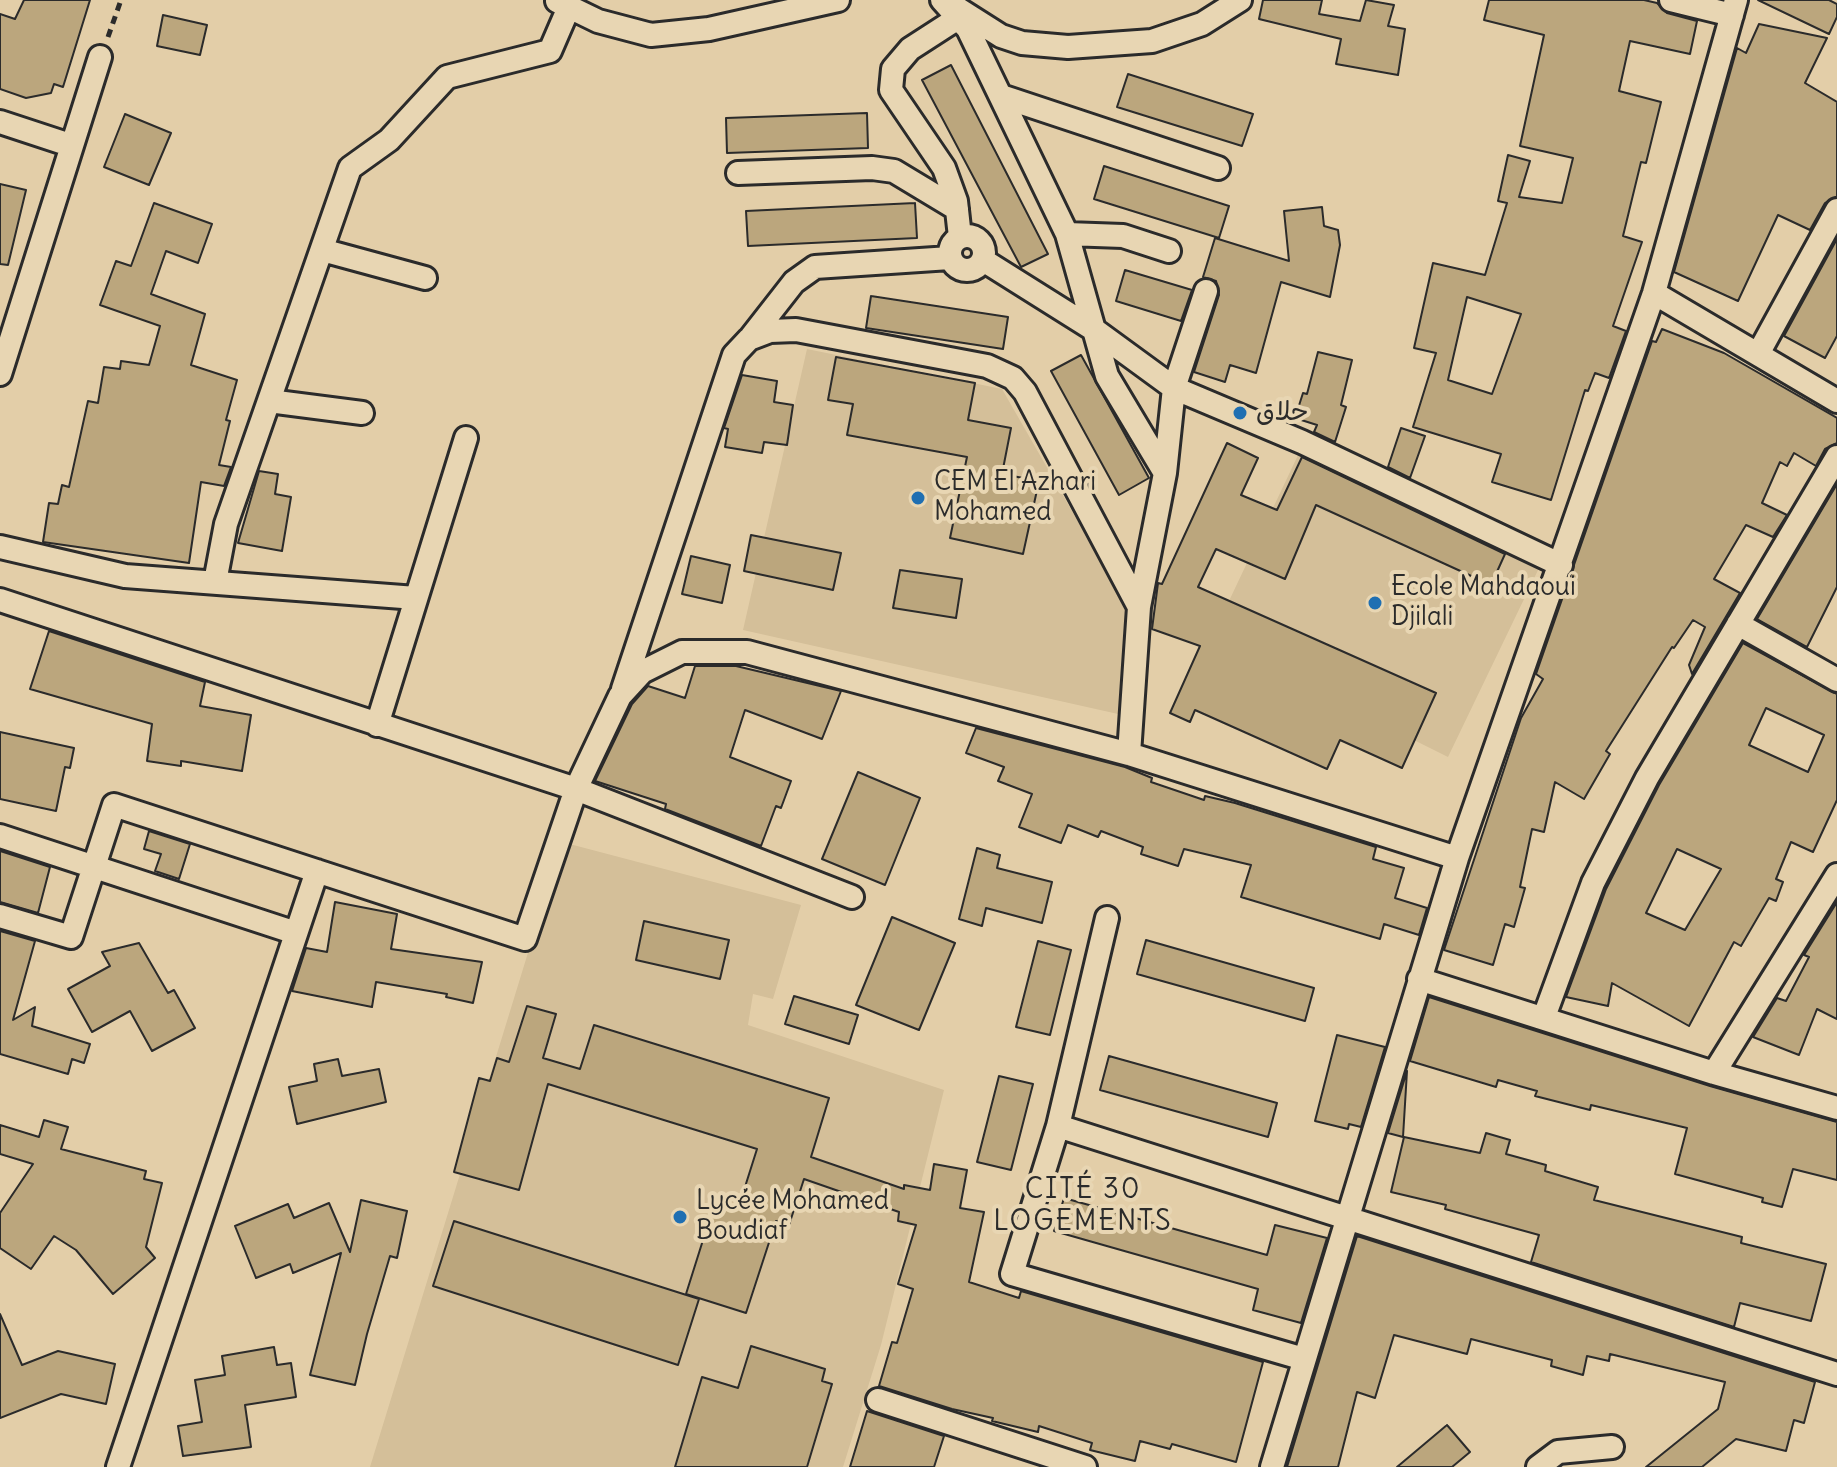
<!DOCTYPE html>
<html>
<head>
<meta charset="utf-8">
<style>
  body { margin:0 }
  canvas { display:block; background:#e3cea8 }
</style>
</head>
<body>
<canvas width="1837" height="1467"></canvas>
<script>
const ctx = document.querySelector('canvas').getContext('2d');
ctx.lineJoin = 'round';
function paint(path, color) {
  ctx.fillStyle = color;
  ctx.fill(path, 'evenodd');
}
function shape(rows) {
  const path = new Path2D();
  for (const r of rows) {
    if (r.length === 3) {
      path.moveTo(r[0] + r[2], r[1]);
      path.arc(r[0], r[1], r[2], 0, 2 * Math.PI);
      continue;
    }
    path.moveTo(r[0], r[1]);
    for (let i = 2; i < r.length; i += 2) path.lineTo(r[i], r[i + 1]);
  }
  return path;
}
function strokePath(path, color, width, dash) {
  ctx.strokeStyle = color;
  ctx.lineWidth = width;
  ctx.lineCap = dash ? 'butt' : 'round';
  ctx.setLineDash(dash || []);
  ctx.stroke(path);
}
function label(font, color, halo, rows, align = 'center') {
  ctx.font = font + ' Delius,"Playpen Sans Arabic",sans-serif';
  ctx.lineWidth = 8;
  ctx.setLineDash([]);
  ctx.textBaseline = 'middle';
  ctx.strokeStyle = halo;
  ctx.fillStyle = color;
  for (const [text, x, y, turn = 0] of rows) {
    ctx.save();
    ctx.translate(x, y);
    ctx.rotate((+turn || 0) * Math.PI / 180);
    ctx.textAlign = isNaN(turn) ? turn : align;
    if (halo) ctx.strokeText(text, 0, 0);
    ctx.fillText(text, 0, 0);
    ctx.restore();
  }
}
const built = shape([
  [807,349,1002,389,1127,607,1118,714,743,630],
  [1299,453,1539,568,1448,757,1211,639],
  [562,842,801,905,773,999,753,994,748,1025,944,1090,881,1345,843,1467,370,1467]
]);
const building = shape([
  [24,0,90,0,63,87,54,84,51,93,26,98,0,89,0,14,15,19,24,0],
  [1263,0,1322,0,1319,14,1360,21,1366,0,1394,5,1388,26,1405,29,1398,75,1336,64,1341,39,1259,19,1263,0],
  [1489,0,1644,0,1657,3,1667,13,1697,21,1690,54,1630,41,1619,91,1661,102,1646,163,1641,162,1623,236,1642,242,1613,326,1626,331,1609,378,1595,373,1588,391,1585,390,1551,500,1492,482,1501,454,1413,427,1436,353,1414,348,1433,263,1485,275,1507,203,1498,201,1508,155,1530,161,1519,197,1562,203,1573,158,1520,146,1544,35,1484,20,1489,0],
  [1467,297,1521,314,1492,394,1448,380,1467,297],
  [1758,0,1829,0,1837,4,1837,17,1829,34,1758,0],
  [163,15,207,25,200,55,157,46,163,15],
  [1759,24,1827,38,1805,83,1837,102,1837,196,1825,203,1810,230,1778,215,1738,301,1674,272,1737,48,1746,53,1759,24],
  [951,65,1048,254,1021,267,922,80,951,65],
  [1128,74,1253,114,1242,146,1117,107,1128,74],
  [867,113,868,148,727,153,726,118,867,113],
  [125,114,171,133,149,185,104,167,125,114],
  [1104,166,1229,206,1219,238,1094,199,1104,166],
  [0,184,26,190,8,265,0,264,0,184],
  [154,203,212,224,198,263,166,251,151,294,205,314,191,365,237,380,226,420,230,421,219,465,231,467,224,486,201,482,189,563,43,542,49,503,58,504,62,485,69,487,88,401,98,403,104,367,120,369,121,361,149,365,160,326,100,305,116,261,131,266,154,203],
  [915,203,917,238,748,246,746,211,915,203],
  [1322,207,1324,226,1338,230,1340,245,1330,297,1281,282,1256,373,1230,365,1225,382,1194,372,1219,295,1216,281,1203,277,1215,238,1289,261,1284,211,1322,207],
  [1837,239,1837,336,1825,358,1784,336,1837,239],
  [1125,270,1192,290,1181,321,1116,301,1125,270],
  [871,296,1008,317,1003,349,866,328,871,296],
  [1662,329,1724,353,1837,418,1837,443,1825,449,1816,466,1794,453,1787,466,1780,462,1762,503,1787,515,1773,537,1746,525,1714,579,1740,593,1692,674,1689,665,1705,627,1693,620,1674,648,1672,647,1606,751,1610,754,1584,799,1555,782,1544,832,1532,829,1520,887,1525,888,1514,927,1505,924,1493,965,1444,950,1521,718,1543,679,1536,674,1652,341,1656,342,1662,329],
  [1318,352,1352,360,1341,405,1346,407,1335,442,1314,432,1317,425,1295,418,1303,393,1307,394,1318,352],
  [1081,355,1149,478,1119,495,1051,371,1081,355],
  [836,357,975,383,968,420,1011,428,1002,474,1039,481,1023,554,950,538,967,457,847,435,853,404,828,400,836,357],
  [742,375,777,381,774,402,793,405,787,445,764,442,762,453,725,447,728,429,724,428,742,375],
  [1401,428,1425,436,1410,478,1388,467,1401,428],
  [1227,443,1258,458,1241,495,1277,510,1302,457,1505,554,1491,585,1316,505,1285,579,1216,549,1198,587,1436,693,1402,768,1340,740,1327,769,1195,710,1190,722,1170,713,1200,646,1152,629,1158,583,1162,584,1227,443],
  [259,471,278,474,275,494,291,497,282,551,238,543,259,471],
  [1837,484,1837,587,1807,647,1757,619,1837,484],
  [751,535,841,553,833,590,744,571,751,535],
  [691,556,730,565,722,603,682,594,691,556],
  [900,570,962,579,956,618,893,608,900,570],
  [49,631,205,682,200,706,251,715,242,771,181,761,181,766,147,761,152,724,30,689,49,631],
  [1743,643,1837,694,1837,800,1813,852,1791,842,1776,879,1783,882,1776,901,1769,898,1741,946,1734,942,1689,1026,1612,983,1608,1006,1566,997,1606,889,1659,785,1743,643],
  [1766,708,1824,735,1808,772,1749,745,1766,708],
  [1677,849,1721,869,1685,930,1646,913,1677,849],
  [695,666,736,666,841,691,822,739,745,710,730,757,791,781,781,808,776,806,761,846,665,809,666,804,595,781,632,704,648,686,685,698,695,666],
  [976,728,1125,767,1152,778,1151,782,1204,800,1205,796,1235,803,1376,847,1373,859,1404,868,1395,898,1427,908,1419,935,1384,924,1380,939,1241,897,1251,865,1184,849,1178,866,1141,854,1143,847,1101,831,1098,837,1068,825,1061,843,1019,827,1032,794,998,781,1004,767,966,753,976,728],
  [0,732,74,748,70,768,65,767,56,811,0,799,0,732],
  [858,772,920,798,885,885,822,859,858,772],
  [149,831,190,844,179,879,155,871,161,854,144,849,149,831],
  [977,848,1000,855,997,868,1052,882,1042,923,986,908,982,926,959,919,977,848],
  [0,851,50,867,38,913,0,902,0,851],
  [335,902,397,914,391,949,482,962,473,1003,446,997,447,994,376,982,372,1007,292,991,306,948,327,952,335,902],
  [1837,902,1837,1019,1817,1009,1799,1055,1753,1037,1777,998,1786,1001,1809,957,1804,955,1837,902],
  [892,917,955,943,919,1030,856,1005,892,917],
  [644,921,729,940,720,979,636,960,644,921],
  [0,931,35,941,13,1020,35,1007,32,1026,90,1044,84,1063,72,1059,68,1074,0,1054,0,931],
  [1146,940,1314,988,1305,1021,1137,974,1146,940],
  [1038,941,1071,950,1050,1035,1016,1027,1038,941],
  [139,943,168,993,174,990,195,1028,152,1051,130,1011,92,1032,68,989,110,966,102,952,139,943],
  [794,996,858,1015,849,1044,785,1024,794,996],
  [1429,997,1710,1086,1837,1122,1837,1180,1793,1169,1782,1207,1762,1202,1763,1198,1675,1174,1687,1128,1591,1105,1590,1110,1535,1096,1537,1091,1498,1080,1496,1087,1410,1061,1429,997],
  [527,1006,556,1014,543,1058,580,1069,594,1025,829,1098,811,1157,904,1189,904,1185,930,1190,934,1164,967,1170,960,1208,984,1212,969,1282,1019,1298,1021,1291,1263,1362,1236,1462,1172,1444,1170,1449,1140,1441,1135,1461,1090,1450,1092,1443,1039,1426,1038,1432,992,1421,993,1418,952,1409,879,1386,892,1342,897,1343,913,1289,898,1284,916,1225,898,1221,899,1212,804,1179,789,1225,776,1221,746,1313,686,1294,715,1202,738,1209,757,1149,548,1084,519,1190,454,1172,479,1078,490,1081,497,1058,509,1062,527,1006],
  [1337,1035,1385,1047,1361,1127,1349,1124,1348,1129,1315,1121,1337,1035],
  [1109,1056,1277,1103,1268,1137,1100,1090,1109,1056],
  [338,1059,342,1076,379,1069,386,1102,297,1124,289,1087,317,1081,314,1064,338,1059],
  [1407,1071,1403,1137,1388,1133,1407,1071],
  [999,1076,1033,1084,1011,1170,977,1162,999,1076],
  [44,1120,68,1127,61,1149,146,1171,144,1179,162,1183,146,1247,155,1258,113,1294,76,1250,54,1236,31,1269,0,1248,0,1213,33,1164,0,1154,0,1125,39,1137,44,1120],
  [1486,1133,1510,1140,1506,1154,1546,1165,1545,1171,1598,1187,1594,1200,1742,1237,1741,1243,1826,1264,1811,1321,1740,1303,1734,1327,1531,1262,1539,1235,1445,1209,1446,1205,1391,1192,1404,1137,1480,1153,1486,1133],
  [1064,1198,1267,1255,1275,1225,1327,1238,1301,1323,1253,1310,1258,1289,1054,1231,1064,1198],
  [361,1200,407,1211,397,1258,390,1256,367,1334,355,1385,310,1375,341,1253,293,1273,290,1264,256,1278,235,1226,288,1204,294,1218,329,1203,350,1252,361,1200],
  [454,1221,699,1299,678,1365,433,1286,454,1221],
  [1357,1236,1815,1382,1804,1423,1794,1420,1786,1451,1736,1439,1702,1467,1646,1467,1718,1409,1725,1382,1610,1354,1609,1361,1587,1356,1583,1375,1551,1366,1552,1360,1471,1339,1467,1354,1394,1335,1375,1398,1357,1392,1338,1467,1287,1467,1357,1236],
  [0,1314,22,1365,58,1351,115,1364,106,1404,61,1394,0,1418,0,1314],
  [751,1346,825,1369,822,1381,832,1384,807,1467,675,1467,702,1377,738,1388,751,1346],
  [274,1347,277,1365,291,1363,296,1397,245,1405,251,1447,183,1456,178,1426,202,1422,195,1380,225,1375,222,1356,274,1347],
  [867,1411,944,1436,934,1467,850,1467,867,1411],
  [1447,1425,1470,1452,1452,1467,1397,1467,1447,1425]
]);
const path = shape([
  [108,37,121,0]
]);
const street = shape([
  [942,0,968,29,1067,234,1107,376,1165,473,1139,607,1129,754],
  [1671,0,1732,15],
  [557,1,598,21,651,35,709,29,838,0],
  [960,10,1001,36,1022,43,1068,47,1152,41,1202,24,1240,0],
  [958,18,910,49,893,69,891,90,944,168,956,201,960,237],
  [1001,96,1218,168],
  [0,122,70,145],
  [738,173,872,168,894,171,957,209],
  [1067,234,1123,236,1169,251],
  [967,253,17],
  [322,250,425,278],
  [983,260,1096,331,1174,388,1302,442,1561,565],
  [1654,293,1837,401],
  [751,337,794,282,815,267,950,258],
  [1758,354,1837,210],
  [0,374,100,57],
  [269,401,362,413],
  [1165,473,1174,388,1206,291],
  [0,547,125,576,416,598],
  [215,582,226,524,350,168,389,140,447,77,550,51,569,7],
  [0,600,576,789,852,897],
  [1738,624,1837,680],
  [623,689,734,355,749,339,770,331,796,330,987,366,1013,378,1025,392,1139,607],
  [377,725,466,438],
  [0,836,296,933],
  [0,916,71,937,114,805,525,939,576,789,620,696,642,672,682,652,747,652,1129,754,1457,858],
  [1107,918,1058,1126,1012,1274,1304,1359],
  [1419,979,1714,1073,1837,1108],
  [1544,1017,1593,883,1647,778,1837,457],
  [1714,1073,1837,875],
  [1058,1126,1837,1374],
  [878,1400,1085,1467],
  [118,1467,317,871],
  [1272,1467,1457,858,1654,293,1736,0],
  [1538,1467,1558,1452,1612,1447]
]);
const markers = [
  [1240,413,8,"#1f6fb2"],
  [918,498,8,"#1f6fb2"],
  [1375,603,8,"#1f6fb2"],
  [680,1217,8,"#1f6fb2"]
];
const poiNames = [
  ["حلاق",1256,413],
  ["CEM El Azhari",934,483],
  ["Mohamed",934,513],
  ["Ecole Mahdaoui",1391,588],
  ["Djilali",1391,618],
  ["Lycée Mohamed",696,1202],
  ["Boudiaf",696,1232]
];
const neighbourhoodNames = [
  ["CITÉ 30",1083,1190],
  ["LOGEMENTS",1083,1222]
];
paint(built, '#d4bf99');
paint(building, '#bba67d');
strokePath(building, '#2b2b2b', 2);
strokePath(street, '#2b2b2b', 28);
strokePath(path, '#2b2b2b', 5, [8, 6]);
strokePath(street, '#e8d6b3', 22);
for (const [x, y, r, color] of markers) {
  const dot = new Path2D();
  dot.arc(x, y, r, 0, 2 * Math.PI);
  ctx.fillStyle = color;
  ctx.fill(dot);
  strokePath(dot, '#e8d6b3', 3);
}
label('26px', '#2b2b2b', '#e8d6b3', poiNames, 'left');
ctx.letterSpacing = '2px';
label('28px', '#2b2b2b', '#e8d6b3', neighbourhoodNames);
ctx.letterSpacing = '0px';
</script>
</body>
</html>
